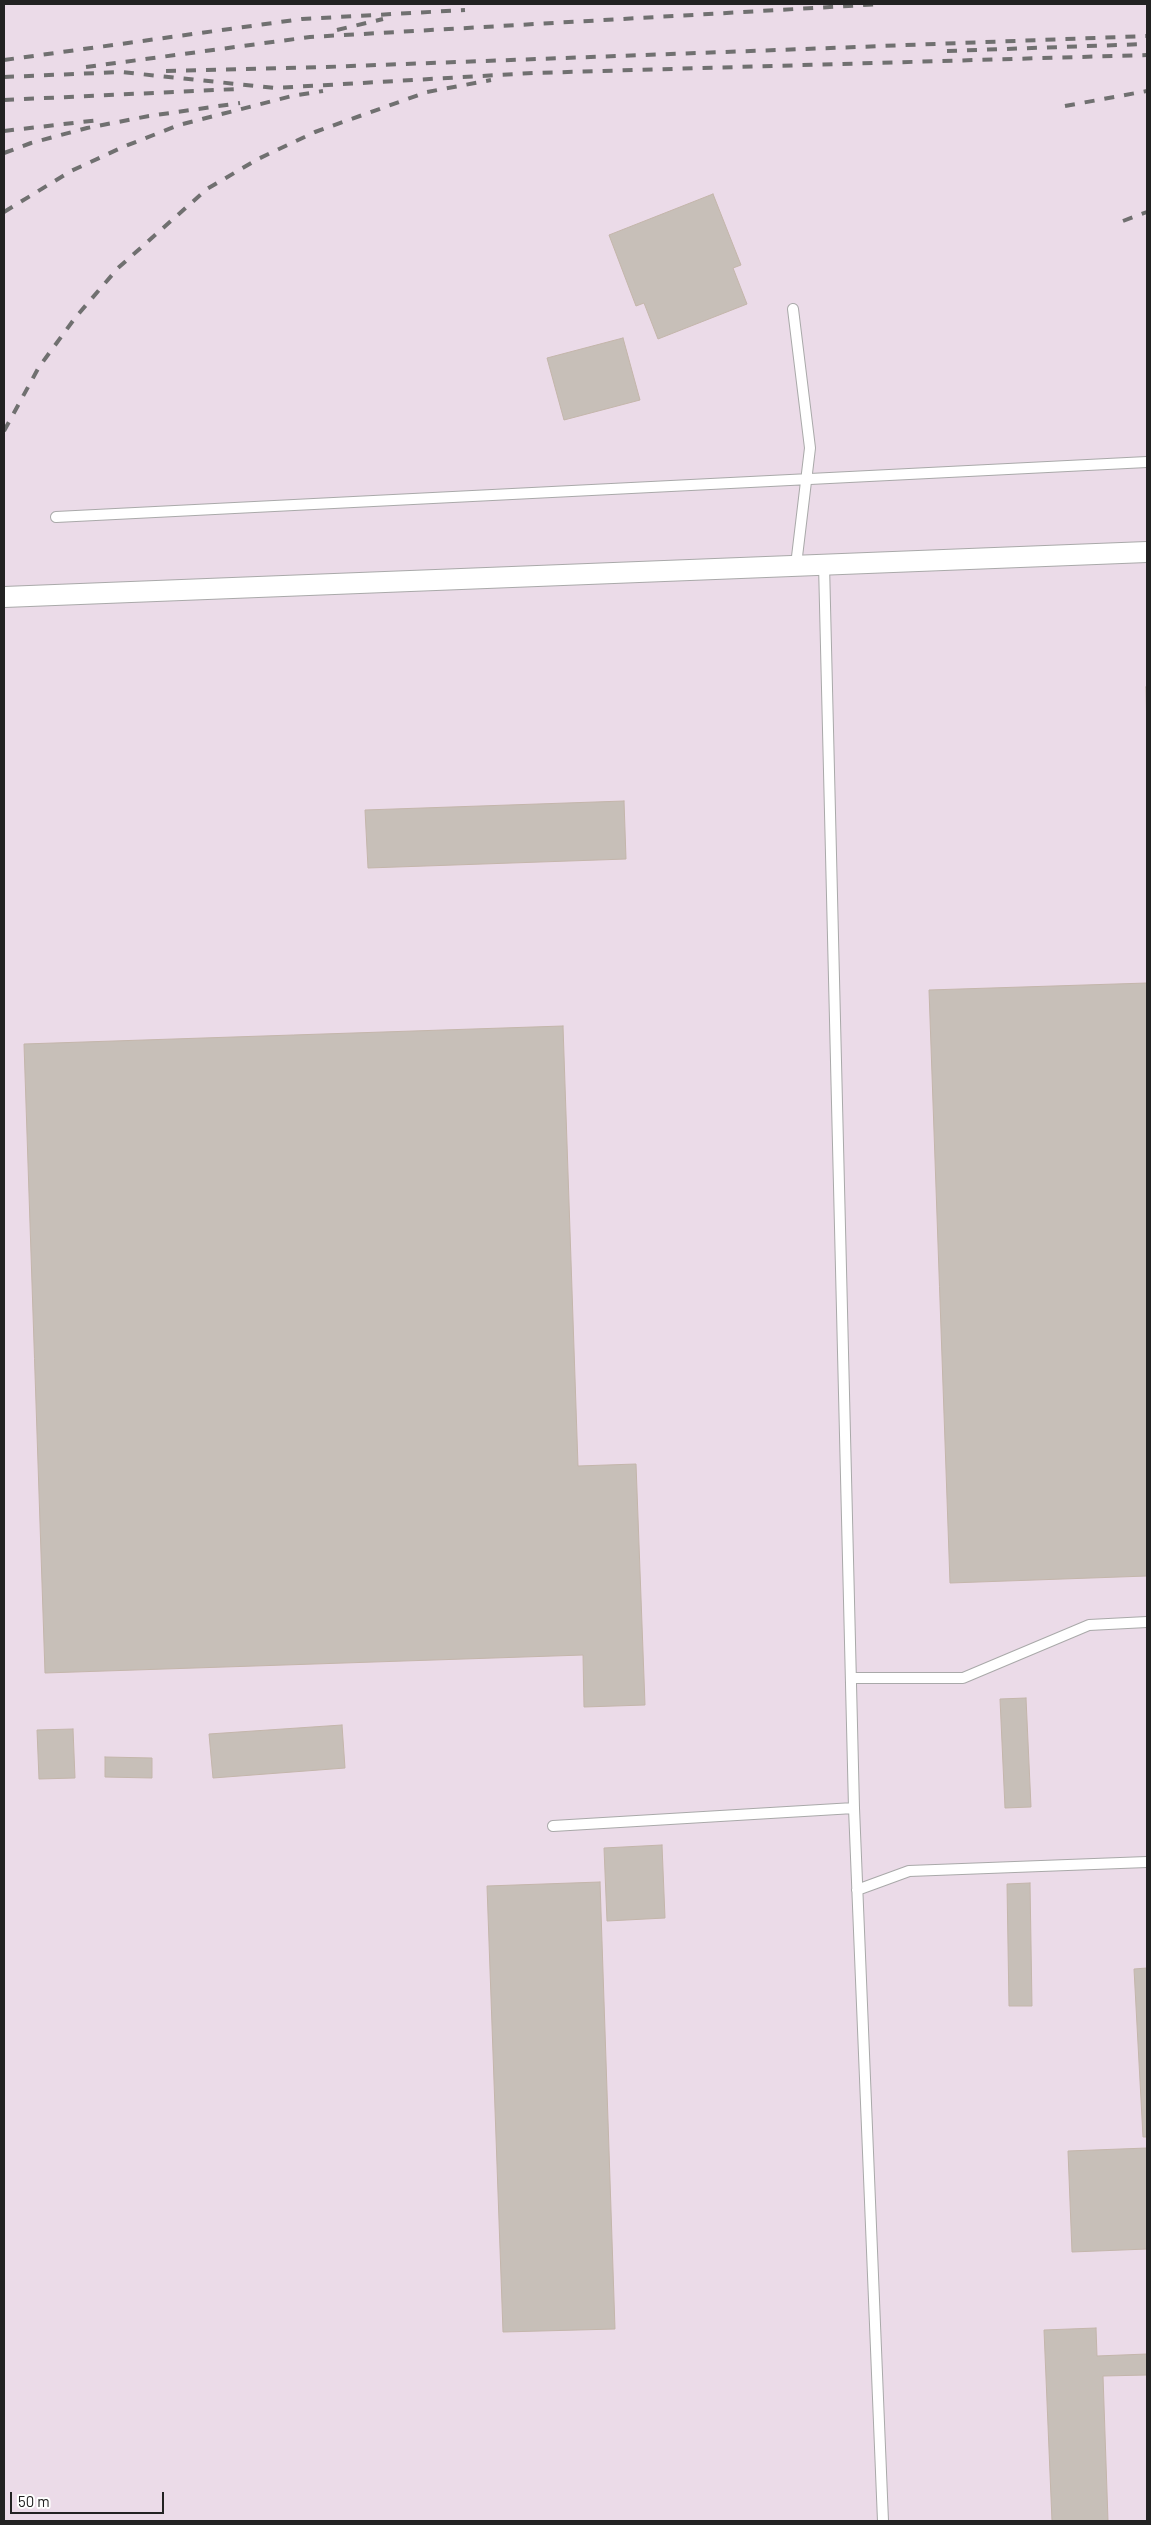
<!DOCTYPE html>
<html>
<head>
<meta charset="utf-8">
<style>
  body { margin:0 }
  #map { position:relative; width:1151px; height:2525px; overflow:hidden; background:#f2efe9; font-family:Barlow,sans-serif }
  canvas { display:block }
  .frame { position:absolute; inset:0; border:5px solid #222; pointer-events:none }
  .scale { position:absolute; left:10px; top:2492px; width:154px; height:22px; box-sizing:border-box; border:2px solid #222; border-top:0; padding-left:6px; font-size:15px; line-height:18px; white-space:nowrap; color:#222; -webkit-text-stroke:4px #fff; paint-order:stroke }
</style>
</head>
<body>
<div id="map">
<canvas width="1151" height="2525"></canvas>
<div class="frame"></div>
<div class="scale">50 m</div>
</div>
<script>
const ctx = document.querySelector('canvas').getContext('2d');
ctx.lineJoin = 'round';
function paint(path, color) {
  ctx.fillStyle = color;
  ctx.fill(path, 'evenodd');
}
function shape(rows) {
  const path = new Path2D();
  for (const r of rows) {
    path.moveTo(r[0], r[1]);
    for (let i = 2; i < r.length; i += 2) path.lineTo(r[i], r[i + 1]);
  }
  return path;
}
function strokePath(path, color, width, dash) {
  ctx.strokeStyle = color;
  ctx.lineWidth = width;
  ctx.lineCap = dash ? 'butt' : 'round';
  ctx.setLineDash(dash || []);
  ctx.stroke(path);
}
const industrial = shape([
  [4,4,1147,4,1147,2521,4,2521]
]);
const building = shape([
  [713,194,741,265,733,268,747,304,658,339,644,303,636,306,609,235,713,194],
  [623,338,640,400,564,420,547,358,623,338],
  [1146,687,1147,687,1147,736,1146,687],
  [624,801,626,859,368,868,365,810,624,801],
  [1147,983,1147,1576,950,1583,929,990,1147,983],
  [563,1026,578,1466,636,1464,645,1705,584,1707,583,1655,45,1673,24,1044,563,1026],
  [1026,1698,1031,1807,1005,1808,1000,1699,1026,1698],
  [342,1725,345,1768,213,1778,209,1734,342,1725],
  [73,1729,75,1778,39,1779,37,1730,73,1729],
  [105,1757,152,1758,152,1778,105,1777,105,1757],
  [662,1845,665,1918,607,1921,604,1848,662,1845],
  [600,1882,615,2329,503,2332,487,1886,600,1882],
  [1030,1883,1032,2006,1009,2006,1007,1884,1030,1883],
  [1147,1968,1147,2137,1143,2137,1134,1969,1147,1968],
  [1147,2148,1147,2249,1072,2252,1068,2151,1147,2148],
  [1096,2328,1097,2356,1147,2354,1147,2375,1103,2376,1108,2521,1052,2521,1044,2330,1096,2328]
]);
const lane = shape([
  [793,309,810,448,796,565],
  [56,517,1147,462],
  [824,564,854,1808,883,2521],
  [851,1678,963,1678,1089,1625,1147,1622],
  [553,1826,854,1808],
  [857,1890,909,1871,1147,1862]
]);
const street = shape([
  [4,597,1147,552]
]);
const rail = shape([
  [337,30,383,19],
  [947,51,1147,44],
  [4,60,302,19,465,10],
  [86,67,310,37,882,4],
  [166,71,326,67,1147,36],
  [4,77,121,72,275,88,533,73,1147,55],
  [4,100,237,89],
  [1065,106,1147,91],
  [4,131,99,120],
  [4,153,31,143,87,128,149,116,240,103],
  [4,212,71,171,123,147,179,125,292,96,323,91],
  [1123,221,1147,212],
  [4,431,39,367,75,318,118,268,207,189,258,159,315,132,427,92,491,80]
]);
paint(industrial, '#ebdbe8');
paint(building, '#c7bfb8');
strokePath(building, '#c4b6ab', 1);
strokePath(lane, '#a9a9a9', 12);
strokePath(street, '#a9a9a9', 22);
strokePath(lane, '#fff', 10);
strokePath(street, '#fff', 20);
strokePath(rail, '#707070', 4, [10, 10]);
</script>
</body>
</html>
